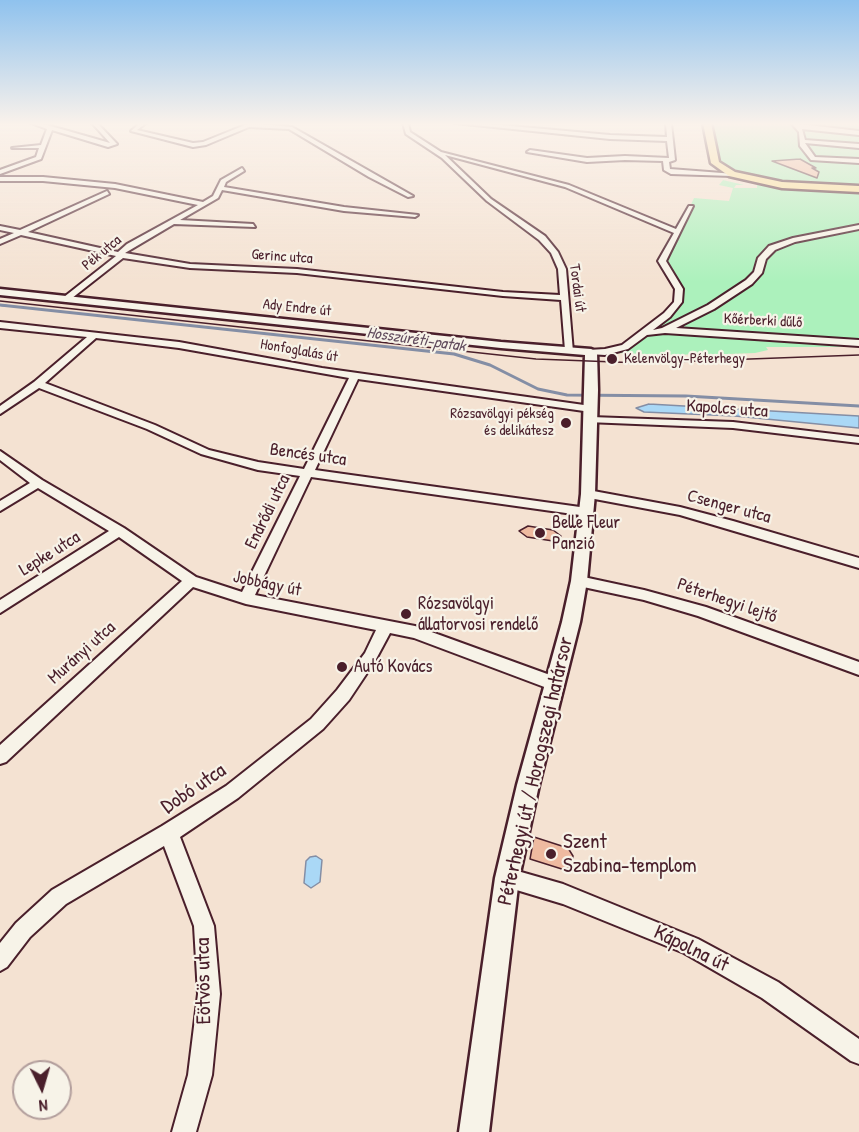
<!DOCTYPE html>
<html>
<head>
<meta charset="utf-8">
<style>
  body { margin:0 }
  #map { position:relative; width:859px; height:1132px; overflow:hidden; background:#f4e2d2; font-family:"Patrick Hand",sans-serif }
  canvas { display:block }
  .north { position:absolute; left:12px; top:1060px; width:60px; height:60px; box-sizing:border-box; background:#f7f3e8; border:2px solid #b29e9c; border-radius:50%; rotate:175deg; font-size:16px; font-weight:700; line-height:24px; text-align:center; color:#4a1f2b }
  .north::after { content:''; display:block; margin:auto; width:21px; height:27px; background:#4a1f2b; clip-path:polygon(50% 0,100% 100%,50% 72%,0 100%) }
</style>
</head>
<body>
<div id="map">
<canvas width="859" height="1132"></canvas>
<div class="north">N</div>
</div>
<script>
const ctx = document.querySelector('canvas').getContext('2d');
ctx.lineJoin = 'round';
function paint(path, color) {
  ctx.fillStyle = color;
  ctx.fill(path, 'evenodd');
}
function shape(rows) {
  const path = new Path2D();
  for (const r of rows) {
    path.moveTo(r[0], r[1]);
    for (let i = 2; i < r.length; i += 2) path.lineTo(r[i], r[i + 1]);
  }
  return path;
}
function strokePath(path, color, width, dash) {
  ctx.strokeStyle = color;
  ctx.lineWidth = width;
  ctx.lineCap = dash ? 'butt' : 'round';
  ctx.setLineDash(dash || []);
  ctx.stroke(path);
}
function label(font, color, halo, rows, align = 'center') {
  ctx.font = font + ' "Patrick Hand",sans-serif';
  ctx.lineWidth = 4.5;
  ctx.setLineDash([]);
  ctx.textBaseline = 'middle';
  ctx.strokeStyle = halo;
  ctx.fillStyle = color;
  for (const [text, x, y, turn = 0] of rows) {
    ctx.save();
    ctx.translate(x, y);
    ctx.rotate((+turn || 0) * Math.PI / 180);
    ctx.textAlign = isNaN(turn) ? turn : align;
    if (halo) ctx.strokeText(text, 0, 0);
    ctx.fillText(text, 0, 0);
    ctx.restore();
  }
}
const green = shape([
  [707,123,859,123,859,347,766,347,768,350,755,353,703,355,702,353,682,355,612,353,667,315,680,297,663,266,694,198,729,201,733,188,719,185,723,180,744,185,736,185,734,188,757,188,757,181,738,176,715,163]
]);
const water = shape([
  [649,404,859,416,859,428,735,416,644,412,636,408,649,404],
  [310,857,316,856,322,860,320,882,311,888,304,883,306,861,310,857]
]);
const streamFar1 = shape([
  [0,305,7,306]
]);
const stream = shape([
  [0,305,454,354,490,365,538,389,567,395,686,396,859,406]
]);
const building = shape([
  [800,159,816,168,812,168,819,172,817,178,772,161,800,159],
  [528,526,553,530,561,536,553,541,527,537,519,531,528,526],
  [534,837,568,848,573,856,572,866,565,870,530,859,534,837]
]);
const minor = shape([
  [40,123,110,143,92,123,97,123,117,144,108,147,52,130,41,159,0,174,0,170,36,157,39,148,12,148,41,145,47,129,31,123,40,123],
  [140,123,146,123,137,130,193,143,203,142,250,123,292,127,413,196,408,197,369,177,289,129,249,127,206,145,193,147,131,131,140,123],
  [403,123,408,123,410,132,441,152,569,185,676,229,689,206,693,206,666,261,683,289,682,302,670,317,653,330,662,328,708,305,746,280,754,272,758,258,769,246,793,238,859,225,859,229,795,242,775,250,766,259,762,273,752,284,714,309,676,328,859,340,859,346,665,333,647,335,628,349,605,355,588,354,588,350,605,349,622,345,664,313,674,302,675,289,658,261,674,233,565,187,445,155,491,199,545,236,558,252,566,269,573,352,565,350,561,300,503,296,297,273,190,268,123,258,67,302,64,301,64,297,116,256,21,235,0,244,0,239,14,233,0,230,0,226,20,230,107,191,109,194,28,232,118,252,127,244,198,205,115,188,43,181,0,181,0,177,43,177,115,184,203,202,213,196,221,180,242,168,244,171,226,182,224,187,344,207,418,215,415,217,344,211,222,190,218,198,180,220,253,224,255,227,174,224,125,253,190,264,297,269,503,292,560,295,558,269,551,253,539,240,487,201,442,158,406,134,403,123],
  [455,123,478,123,610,135,667,137,666,123,671,123,675,160,669,162,670,169,735,174,732,176,671,174,664,170,663,161,625,160,587,162,527,152,530,150,587,158,625,156,669,158,667,141,610,139,455,123],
  [791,123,859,131,859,135,802,129,805,140,859,144,859,148,805,143,815,157,859,159,859,163,811,160,800,146,799,132,791,123],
  [0,322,179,342,322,368,591,406,596,409,591,412,358,379,315,470,587,508,593,512,587,516,311,477,255,595,415,626,561,679,563,684,561,689,555,691,414,638,390,633,375,661,349,700,323,729,238,798,180,837,214,926,220,994,212,1075,196,1132,172,1132,188,1075,198,994,194,926,164,846,66,904,30,937,7,967,0,971,0,943,16,923,52,890,162,826,226,786,311,719,337,690,365,653,376,630,246,604,193,587,6,762,0,764,0,745,182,581,119,537,0,613,0,600,109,531,38,488,0,511,0,501,30,483,0,460,0,451,42,480,124,528,196,577,242,592,300,476,258,470,201,454,147,429,39,388,0,414,0,406,34,382,87,337,0,328,0,322],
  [96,338,179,348,349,378,304,469,258,462,209,450,155,425,45,383,96,338],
  [591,417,733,422,859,437,859,443,733,428,587,422,587,418,591,417],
  [588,490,680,507,733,521,859,558,859,568,680,515,584,497,582,494,588,490],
  [579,576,644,590,706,607,859,662,859,675,698,616,644,600,574,585,572,581,574,577,579,576],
  [507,868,563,884,698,939,778,982,859,1039,859,1064,851,1061,762,998,684,953,563,904,500,885,497,878,500,871,507,868]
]);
const tertiary = shape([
  [0,289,501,342,591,349,597,352,598,390,595,494,587,581,580,622,539,785,519,878,489,1132,459,1132,495,878,517,785,562,622,571,581,581,494,585,355,501,348,0,295,0,289]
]);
const primary = shape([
  [703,123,711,123,719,162,735,172,782,182,859,186,859,192,782,188,729,176,711,163,703,123]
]);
const tram = shape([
  [0,301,536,359,641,363,859,355]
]);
const markers = [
  [612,359,6,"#4a1f2b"],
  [566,423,6,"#4a1f2b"],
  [540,533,6,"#4a1f2b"],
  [406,614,6,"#4a1f2b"],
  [342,667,6,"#4a1f2b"],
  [551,854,6,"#4a1f2b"]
];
const farStreetnames = [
  ["Pék utca",102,253,-40],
  ["Gerinc utca",282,257,4],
  ["Tordai út",577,288,82],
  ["Ady Endre út",297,308,6],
  ["Kőérberki dűlő",763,321,3],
  ["Honfoglalás út",299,351,10]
];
const farPoinames = [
  ["Kelenvölgy-Péterhegy",624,359],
  ["Rózsavölgyi pékség",554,414,"right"],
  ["és delikátesz",554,431,"right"]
];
const farWaternames = [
  ["Hosszúréti-patak",416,340,8]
];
const streetNames = [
  ["Kapolcs utca",727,409,4],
  ["Bencés utca",308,455,8],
  ["Csenger utca",729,507,15],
  ["Endrődi utca",268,512,-64],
  ["Lepke utca",50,554,-32],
  ["Jobbágy út",267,584,12],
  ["Péterhegyi lejtő",727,601,19],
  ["Murányi utca",82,653,-42]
];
const poiNames = [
  ["Belle Fleur",552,523],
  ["Panzió",552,544],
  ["Rózsavölgyi",418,604],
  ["állatorvosi rendelő",418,625],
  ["Autó Kovács",354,667]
];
const nearStreetnames = [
  ["Péterhegyi út / Horogszegi határsor",536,771,-77],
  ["Dobó utca",194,789,-34],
  ["Kápolna út",691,949,26],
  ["Eötvös utca",204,981,-91]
];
const nearPoinames = [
  ["Szent",563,842],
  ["Szabina-templom",563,866]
];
paint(green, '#acf1bc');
paint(water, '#aad8f6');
strokePath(water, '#848ea5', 1.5);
strokePath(streamFar1, '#848ea5', 2);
strokePath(stream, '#848ea5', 3);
paint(building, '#eebaa0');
strokePath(building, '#4a1f2b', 1.5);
strokePath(minor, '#4a1f2b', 4);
strokePath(tertiary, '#4a1f2b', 5);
strokePath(primary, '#4a1f2b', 5);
paint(minor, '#f7f3e8');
paint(tertiary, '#f7f3e8');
paint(primary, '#fadf96');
strokePath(tram, '#4a1f2b', 1.5);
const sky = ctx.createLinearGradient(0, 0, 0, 282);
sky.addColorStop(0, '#8fc2ee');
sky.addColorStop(0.44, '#faf2eb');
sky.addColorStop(1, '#faf2eb00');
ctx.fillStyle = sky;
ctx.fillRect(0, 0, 859, 282);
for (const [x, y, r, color] of markers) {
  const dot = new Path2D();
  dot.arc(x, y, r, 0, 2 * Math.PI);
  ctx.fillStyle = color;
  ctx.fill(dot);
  strokePath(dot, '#f7f3e8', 2);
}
label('15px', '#4a1f2b', '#f7f3e8', farStreetnames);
label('15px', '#4a1f2b', '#f7f3e8', farPoinames, 'left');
label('italic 16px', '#624d5e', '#f7f3e8', farWaternames);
label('18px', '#4a1f2b', '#f7f3e8', streetNames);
label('18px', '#4a1f2b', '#f7f3e8', poiNames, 'left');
label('21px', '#4a1f2b', '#f7f3e8', nearStreetnames);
label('21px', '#4a1f2b', '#f7f3e8', nearPoinames, 'left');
</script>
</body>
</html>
